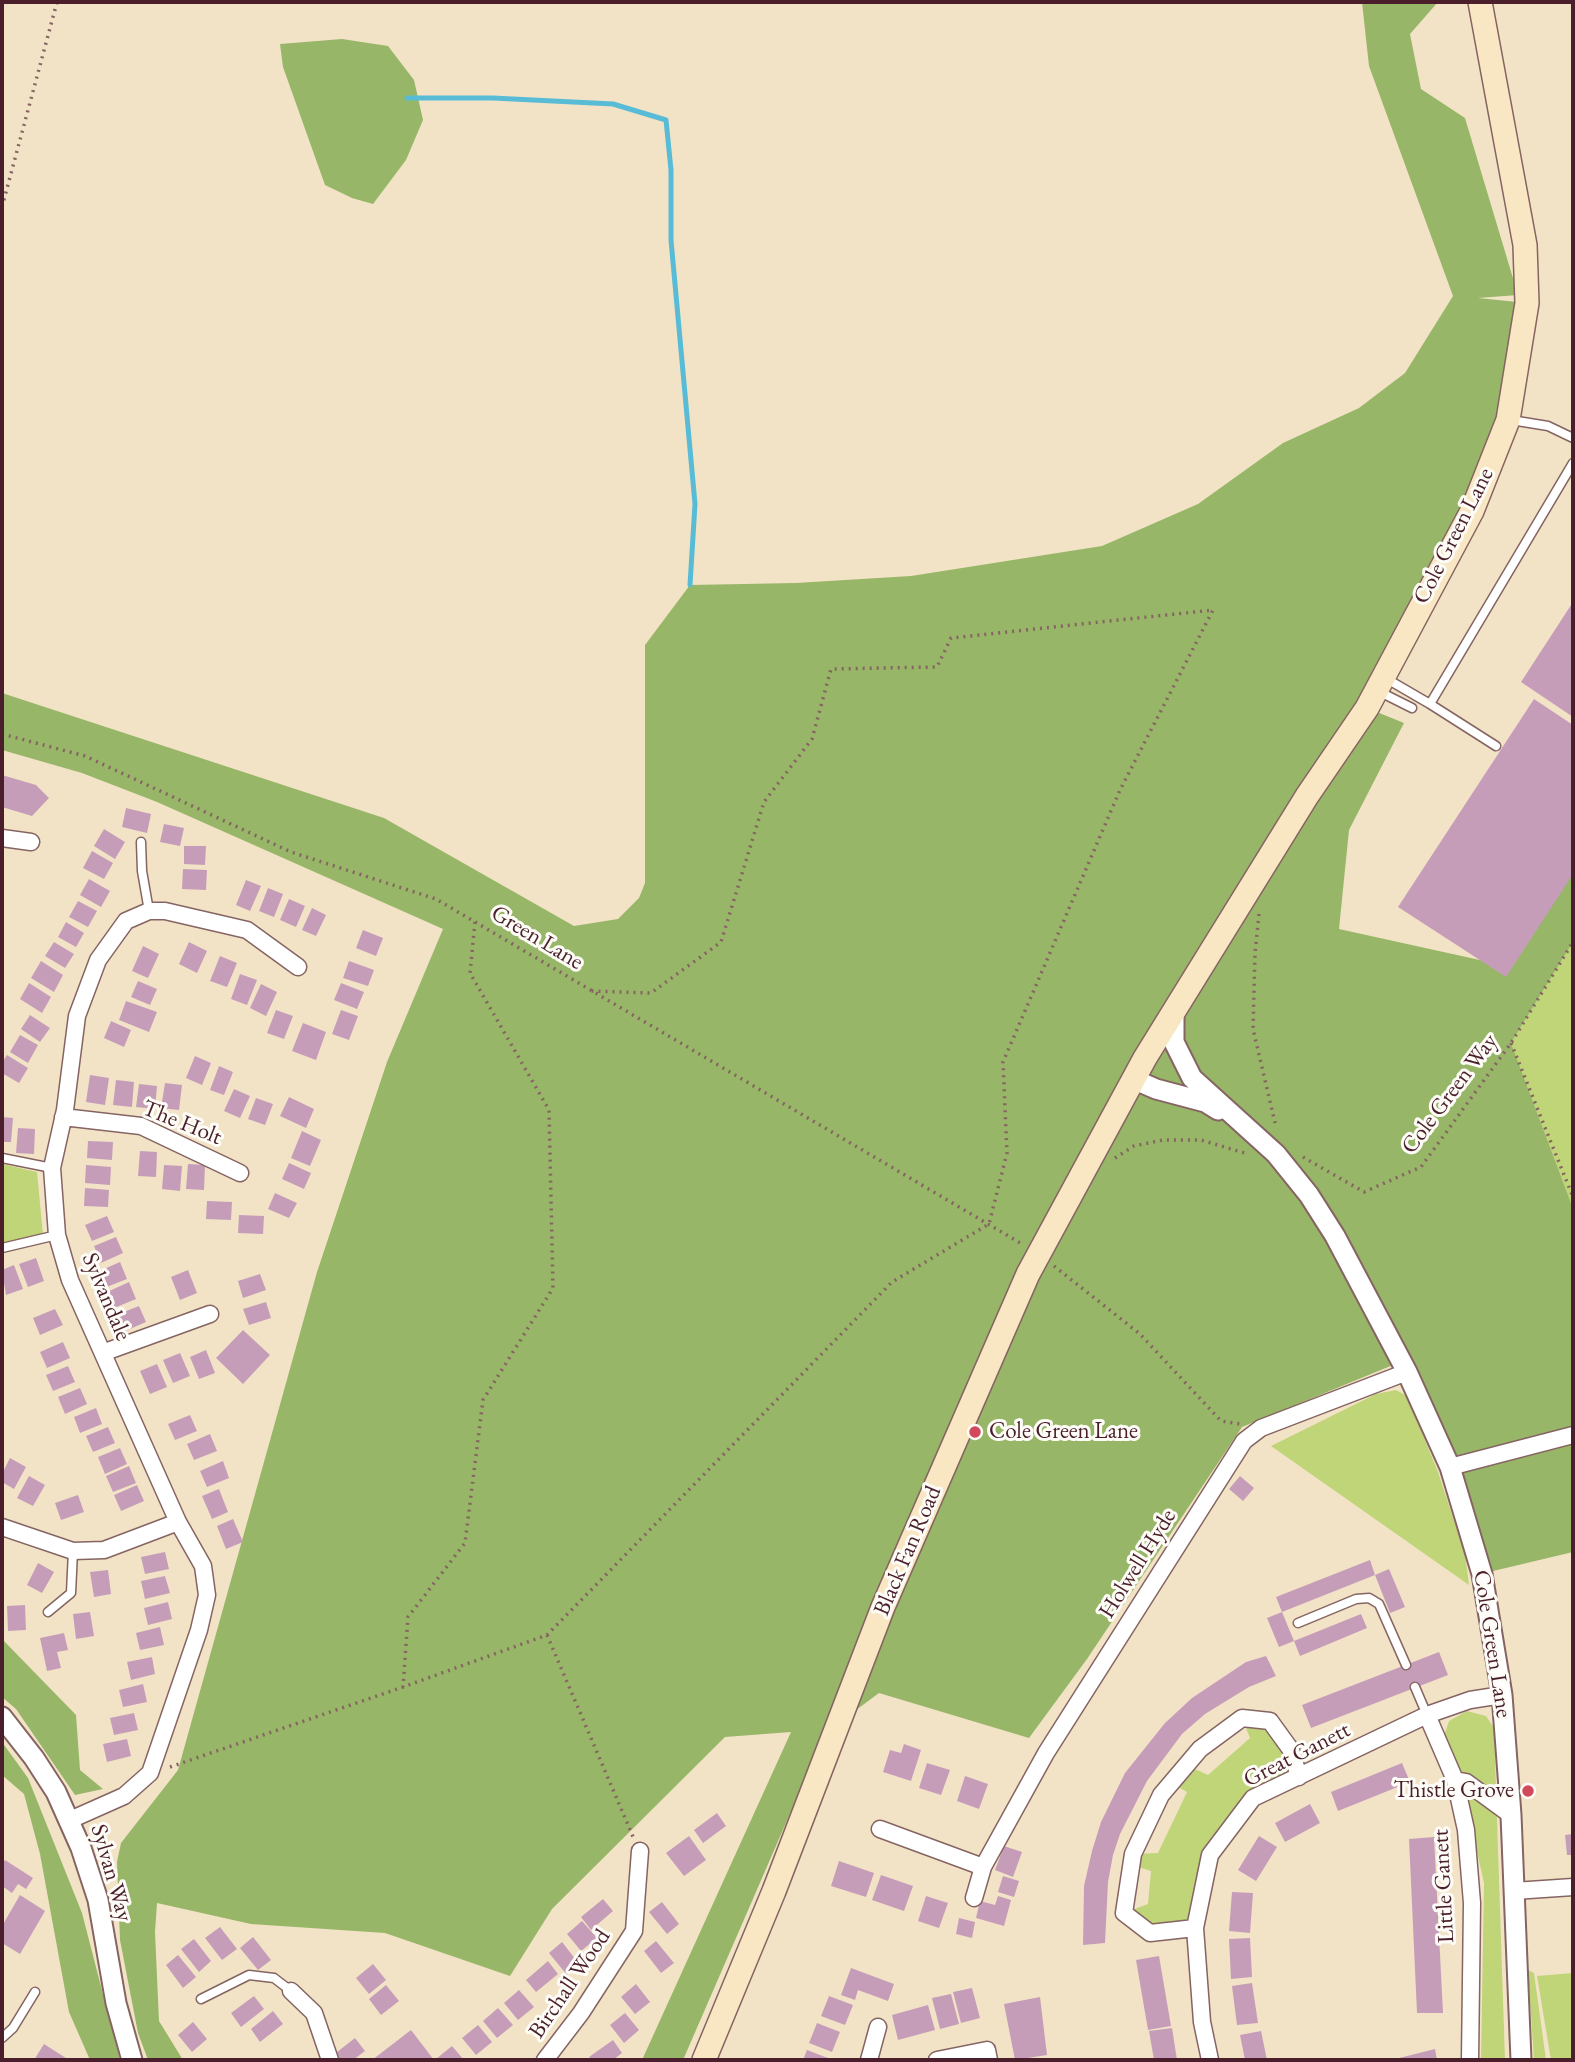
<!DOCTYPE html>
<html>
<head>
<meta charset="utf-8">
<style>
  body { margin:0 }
  #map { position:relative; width:1575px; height:2062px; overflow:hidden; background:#f2e3c7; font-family:"EB Garamond",serif }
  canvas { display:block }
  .frame { position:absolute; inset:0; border:4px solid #4a1f2b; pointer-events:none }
</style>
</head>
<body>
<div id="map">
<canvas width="1575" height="2062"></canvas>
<div class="frame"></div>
</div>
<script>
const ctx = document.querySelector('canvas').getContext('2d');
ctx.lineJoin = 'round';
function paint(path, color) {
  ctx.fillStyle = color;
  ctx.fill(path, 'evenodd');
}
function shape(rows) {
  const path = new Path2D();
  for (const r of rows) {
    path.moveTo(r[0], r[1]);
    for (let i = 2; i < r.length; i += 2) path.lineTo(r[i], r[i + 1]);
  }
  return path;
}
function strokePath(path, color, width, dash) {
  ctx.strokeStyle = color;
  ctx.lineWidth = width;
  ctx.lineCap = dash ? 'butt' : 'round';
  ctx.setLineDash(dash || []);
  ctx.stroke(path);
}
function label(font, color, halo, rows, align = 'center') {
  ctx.font = font + ' "EB Garamond",serif';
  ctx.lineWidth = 6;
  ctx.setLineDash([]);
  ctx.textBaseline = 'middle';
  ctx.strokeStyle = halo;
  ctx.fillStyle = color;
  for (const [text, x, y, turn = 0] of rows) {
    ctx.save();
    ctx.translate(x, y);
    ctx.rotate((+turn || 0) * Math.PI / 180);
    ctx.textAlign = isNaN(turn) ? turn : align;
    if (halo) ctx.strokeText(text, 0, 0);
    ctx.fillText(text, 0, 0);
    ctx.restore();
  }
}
const green = shape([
  [1573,942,1573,1220,1571,1203,1511,1043],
  [2,1164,37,1172,43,1235,2,1243],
  [1396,1390,1407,1396,1438,1472,1465,1554,1469,1585,1271,1446,1376,1394],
  [1467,1711,1486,1716,1494,1728,1505,2060,1481,2060,1484,1883,1465,1797,1443,1739,1449,1721],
  [1242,1718,1270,1721,1299,1777,1253,1798,1210,1855,1195,1928,1150,1933,1124,1913,1148,1904,1151,1871,1132,1865,1133,1854,1158,1853,1187,1792,1171,1783,1186,1765,1208,1775,1250,1738],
  [1528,1970,1534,1973,1546,2060,1534,2060],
  [1573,1973,1573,2060,1551,2060,1537,1976]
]);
const forest = shape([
  [1362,2,1438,2,1410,34,1421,89,1465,118,1518,295,1478,298,1527,303,1508,420,1367,708,1404,723,1349,830,1339,929,1507,966,1573,862,1573,942,1511,1043,1571,1203,1573,1220,1573,1552,1489,1572,1410,1358,1242,1427,1087,1659,1029,1738,879,1693,825,1733,683,2060,642,2060,791,1732,725,1737,552,1909,510,1976,385,1933,251,1924,157,1903,155,1932,159,2021,183,2060,148,2060,138,2033,120,1940,117,1862,121,1843,178,1770,317,1272,387,1062,443,929,157,802,82,773,2,750,2,693,384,818,574,926,618,919,639,898,645,883,645,645,690,585,796,583,911,576,1102,546,1198,504,1283,443,1359,408,1405,373,1453,296,1369,66],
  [342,39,388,46,414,80,423,120,406,160,373,204,352,198,325,185,283,67,280,44],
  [2,1639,76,1715,80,1770,103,1789,75,1795,16,1709,2,1697],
  [2,1742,28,1778,82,1913,120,2060,90,2060,69,2012,40,1854,24,1794,2,1775]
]);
const stream = shape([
  [407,98,493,98,613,104,666,120,671,170,671,240,695,504,690,585]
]);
const building = shape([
  [1573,602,1573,717,1521,682],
  [1534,699,1573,725,1573,874,1506,977,1398,907],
  [2,775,36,785,49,798,32,816,2,807],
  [126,808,151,814,147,833,122,827],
  [164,824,184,828,180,846,160,842],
  [104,829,125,842,115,859,94,846],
  [184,846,206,846,205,865,184,864],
  [92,851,113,863,104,879,83,868],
  [183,869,207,870,206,890,182,889],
  [89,879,110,891,101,907,80,895],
  [246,880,261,886,250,911,236,905],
  [268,888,283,894,274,917,259,911],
  [289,899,305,906,296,927,280,920],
  [78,901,97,911,88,927,69,917],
  [312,908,326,915,316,936,302,930],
  [66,922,84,933,76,947,58,937],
  [363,930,383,938,376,956,356,948],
  [54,942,74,954,65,968,45,956],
  [189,942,207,951,197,973,179,964],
  [143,946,159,954,148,978,132,971],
  [220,956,237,963,227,987,210,981],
  [41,961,63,975,54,992,31,978],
  [349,961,374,970,368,986,343,978],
  [240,974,257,980,247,1005,231,999],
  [138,981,157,989,150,1005,131,997],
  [29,983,51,997,42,1013,20,999],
  [341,983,364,992,357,1009,334,1000],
  [261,984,277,992,266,1016,250,1008],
  [126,1001,157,1012,149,1032,119,1020],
  [276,1010,293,1016,284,1039,267,1033],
  [341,1010,358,1016,349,1040,332,1034],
  [30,1015,50,1028,40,1042,21,1029],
  [111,1021,131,1030,124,1047,104,1038],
  [303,1023,326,1032,316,1060,292,1051],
  [20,1035,38,1045,28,1063,10,1052],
  [7,1055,28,1068,19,1083,2,1073,2,1063],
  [195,1056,211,1063,202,1085,186,1078],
  [219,1066,233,1072,224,1095,210,1090],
  [90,1075,109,1078,105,1105,86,1102],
  [116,1080,134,1082,132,1107,113,1105],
  [165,1083,182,1085,179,1110,161,1108],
  [139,1084,157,1086,155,1109,136,1107],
  [234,1089,250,1096,240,1118,224,1111],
  [289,1097,314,1109,306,1128,280,1116],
  [256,1098,273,1104,265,1125,248,1119],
  [2,1117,13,1118,11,1142,2,1142],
  [18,1128,35,1129,34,1154,16,1153],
  [302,1131,321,1140,310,1166,291,1158],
  [88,1141,113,1142,112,1160,87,1158],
  [140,1151,157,1152,156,1177,138,1176],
  [289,1163,311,1173,304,1189,282,1179],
  [188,1164,205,1165,204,1190,186,1189],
  [86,1165,111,1167,110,1185,85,1183],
  [164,1165,182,1166,180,1191,162,1189],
  [85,1188,109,1190,108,1207,84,1206],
  [275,1193,297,1203,289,1218,268,1209],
  [207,1201,232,1202,231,1220,206,1219],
  [239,1215,264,1216,263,1234,238,1233],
  [107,1216,114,1232,92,1241,85,1225],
  [116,1237,123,1253,101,1263,94,1246],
  [36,1258,44,1281,28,1287,19,1264],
  [120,1262,127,1279,104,1288,97,1272],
  [14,1265,23,1289,6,1295,2,1270],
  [188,1270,197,1293,180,1300,171,1277],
  [260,1274,266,1290,243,1298,238,1281],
  [129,1282,136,1299,114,1308,107,1292],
  [266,1302,271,1318,249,1325,243,1309],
  [139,1306,146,1322,123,1332,116,1315],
  [55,1309,63,1325,40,1335,33,1318],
  [243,1330,270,1355,243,1384,216,1358],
  [63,1342,70,1358,47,1368,40,1352],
  [206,1350,215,1373,199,1379,190,1357],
  [180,1353,190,1376,173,1383,163,1360],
  [157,1364,167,1387,150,1394,140,1371],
  [68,1366,75,1382,53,1391,46,1375],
  [80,1388,87,1404,65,1414,58,1397],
  [96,1408,102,1424,80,1433,74,1417],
  [190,1415,197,1431,175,1440,168,1424],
  [108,1427,115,1443,93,1452,86,1436],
  [210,1434,217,1451,194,1460,187,1444],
  [120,1448,127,1464,105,1474,98,1457],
  [10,1458,26,1467,14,1489,2,1482,2,1474],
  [223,1461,229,1478,207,1487,200,1471],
  [129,1466,136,1483,113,1492,106,1476],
  [29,1476,45,1485,33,1506,17,1498],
  [1240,1476,1254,1488,1243,1501,1229,1489],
  [137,1485,144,1501,121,1511,114,1495],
  [219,1489,228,1512,212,1519,202,1496],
  [78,1495,84,1512,61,1520,55,1503],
  [233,1519,243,1542,226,1549,217,1526],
  [165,1552,169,1569,145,1574,141,1557],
  [1370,1560,1375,1575,1282,1612,1276,1597],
  [38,1563,54,1572,42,1593,27,1585],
  [1389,1569,1405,1607,1390,1613,1375,1575],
  [108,1570,111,1594,94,1597,90,1572],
  [165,1576,170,1593,145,1599,141,1581],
  [168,1602,172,1619,148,1625,144,1608],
  [25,1605,26,1630,8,1631,7,1606],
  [90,1612,94,1636,76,1639,73,1614],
  [1282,1612,1294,1641,1361,1614,1367,1628,1300,1656,1294,1641,1279,1647,1267,1618],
  [160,1627,164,1645,140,1650,136,1633],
  [64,1633,68,1650,57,1652,61,1668,47,1671,40,1638],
  [1439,1652,1448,1675,1311,1728,1302,1705],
  [1266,1656,1276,1676,1249,1687,1205,1714,1182,1734,1147,1781,1120,1834,1113,1855,1108,1882,1105,1943,1083,1945,1084,1886,1092,1851,1101,1822,1125,1773,1165,1723,1192,1698,1246,1662],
  [152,1657,155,1674,131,1680,127,1662],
  [143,1684,147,1702,123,1707,119,1690],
  [134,1713,138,1730,114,1735,110,1718],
  [127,1739,131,1756,107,1762,103,1744],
  [904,1744,921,1750,911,1781,883,1772,890,1750,901,1753],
  [927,1763,950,1770,941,1795,919,1788],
  [1402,1763,1410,1782,1338,1811,1331,1792],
  [965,1776,988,1784,979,1809,957,1801],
  [1310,1804,1320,1823,1285,1842,1275,1823],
  [717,1813,726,1826,703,1843,694,1830],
  [1573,1834,1573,1855,1567,1855,1565,1835],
  [689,1836,706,1860,684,1876,666,1853],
  [1259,1836,1277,1847,1256,1881,1238,1870],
  [1434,1837,1443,2013,1417,2013,1409,1839],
  [1004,1846,1022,1852,1013,1877,995,1870],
  [5,1860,33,1878,26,1889,18,1884,12,1893,2,1886,2,1865],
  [839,1861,874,1873,866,1897,831,1886],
  [881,1875,913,1886,904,1911,872,1900],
  [1003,1876,1019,1881,1014,1897,998,1892],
  [1232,1892,1253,1893,1250,1933,1229,1931],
  [20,1895,45,1911,20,1954,2,1943,2,1926],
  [926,1896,948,1903,939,1928,918,1921],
  [998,1896,1011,1900,1004,1926,976,1918,980,1901,995,1905],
  [603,1899,613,1911,591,1930,581,1917],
  [662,1902,679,1924,667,1934,649,1912],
  [959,1918,975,1922,972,1938,956,1934],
  [582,1921,597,1938,581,1951,567,1934],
  [220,1927,237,1949,222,1960,205,1938],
  [253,1937,271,1960,258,1970,240,1948],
  [1250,1938,1252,1977,1231,1979,1229,1939],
  [194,1939,211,1961,199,1972,181,1949],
  [656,1941,674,1963,661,1973,644,1951],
  [562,1942,580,1965,567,1975,549,1953],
  [178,1955,196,1977,183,1988,166,1965],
  [1159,1956,1171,2026,1148,2030,1136,1960],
  [548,1961,558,1974,536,1992,526,1980],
  [373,1964,386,1980,369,1994,356,1978],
  [851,1968,894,1984,888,2001,858,1990,855,2000,841,1995],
  [1252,1983,1258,2023,1237,2025,1232,1986],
  [636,1984,650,2002,635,2014,621,1997],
  [386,1985,399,2001,381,2015,369,1999],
  [972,1988,980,2018,961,2023,953,1992],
  [519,1990,534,2007,518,2020,504,2003],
  [951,1994,959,2024,940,2029,932,1998],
  [254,1996,264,2009,241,2027,231,2013],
  [829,1996,853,2005,845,2025,821,2016],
  [1040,1997,1047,2055,1015,2060,1004,2004],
  [928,2005,935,2030,898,2040,892,2015],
  [498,2008,513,2025,497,2038,483,2021],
  [273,2011,283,2024,260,2042,251,2029],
  [625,2013,639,2030,624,2043,610,2025],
  [193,2022,207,2039,192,2052,178,2035],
  [817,2023,840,2032,832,2052,809,2043],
  [478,2025,492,2042,476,2055,462,2038],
  [1172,2028,1177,2060,1154,2060,1149,2031],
  [411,2030,434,2060,372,2060],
  [1261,2031,1267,2060,1245,2060,1240,2035],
  [355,2038,365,2051,353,2060,336,2060,332,2056],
  [613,2040,622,2053,613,2060,592,2060,589,2057],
  [44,2044,69,2060,34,2060],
  [452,2046,464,2060,438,2060,436,2059],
  [1435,2049,1437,2060,1395,2060,1395,2059],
  [807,2050,833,2060,803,2060]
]);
const path = shape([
  [2,207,57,2],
  [2,734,85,756,291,852,436,899,1022,1244],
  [1259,914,1255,953,1253,1029,1276,1127],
  [475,922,470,973,549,1110,553,1288,483,1400,465,1543,408,1617,403,1687,547,1635,892,1282,989,1224,1007,1153,1003,1062,1120,790,1213,610,951,638,937,667,831,669,812,739,764,802,721,942,651,993,591,991],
  [1511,1043,1573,1197],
  [1303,1157,1364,1192,1421,1167,1511,1043,1573,942],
  [1115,1158,1134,1146,1163,1140,1201,1140,1248,1154],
  [1054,1266,1140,1334,1221,1421,1240,1424],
  [547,1635,634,1839],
  [170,1767,403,1687]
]);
const service = shape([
  [1511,420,1548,426,1573,438],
  [1387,679,1430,704],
  [1378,691,1412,708],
  [1496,746,1430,704,1573,463],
  [141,842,142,871,149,911],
  [2,1158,52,1168],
  [2,1248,57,1235],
  [48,1612,71,1593,73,1551],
  [1298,1623,1356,1599,1369,1598,1379,1604,1406,1665],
  [1415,1687,1427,1715],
  [201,1999,249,1975,274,1978,291,1991],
  [2,2038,13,2028,35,1992]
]);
const minor = shape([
  [2,838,31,842],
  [63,1117,141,1126,240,1173],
  [105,1352,210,1314],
  [1450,1467,1573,1435],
  [2,1527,73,1551,104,1550,178,1522],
  [1427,1715,1455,1780,1466,1830,1472,1903,1470,2060],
  [1455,1780,1466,1782,1511,1815],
  [70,1820,124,1796,150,1773,199,1630,207,1595,203,1566,178,1522,70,1280,57,1235,52,1168,65,1110,77,1016,98,960,126,921,149,911,165,911,247,930,298,967],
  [880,1829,983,1867],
  [1514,1891,1573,1887],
  [974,1898,983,1867,1046,1753,1244,1441,1261,1428,1407,1372],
  [1195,1928,1150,1933,1124,1913,1133,1854,1161,1795,1200,1749,1242,1718,1270,1721,1291,1750,1299,1777],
  [291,1991,314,2013,330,2060],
  [545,2060,581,2013,634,1931,640,1851],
  [869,2060,878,2027],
  [937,2060,987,2050,989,2060],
  [1210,2060,1202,2022,1195,1928,1210,1855,1253,1798,1427,1715,1470,1700,1502,1695]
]);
const tertiary = shape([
  [1174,1012,1174,1042,1192,1078,1276,1154,1309,1195,1335,1236,1407,1372,1450,1467,1482,1574,1502,1695,1511,1815,1521,2060],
  [1133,1079,1156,1089,1205,1102,1218,1110],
  [2,1717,34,1758,56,1792,81,1848,98,1900,116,2003,132,2060]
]);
const secondary = shape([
  [704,2060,774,1891,883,1607,1028,1274,1145,1058,1307,796,1367,708,1472,511,1508,420,1527,303,1525,245,1480,2]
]);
const markers = [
  [975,1432,7,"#d1495b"],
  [1528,1791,7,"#d1495b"]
];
const streetNames = [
  ["Cole Green Lane",1454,536,-63],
  ["Green Lane",537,938,31],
  ["Cole Green Way",1450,1094,-53],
  ["The Holt",182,1123,22],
  ["Sylvandale",106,1297,67],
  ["Black Fan Road",908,1551,-67],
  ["Holwell Hyde",1138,1564,-58],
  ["Cole Green Lane",1492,1644,81],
  ["Great Ganett",1297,1755,-27],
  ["Sylvan Way",111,1873,74],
  ["Little Ganett",1444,1886,-93],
  ["Birchall Wood",570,1984,-56]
];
const poiNames = [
  ["Cole Green Lane",989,1432],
  ["Thistle Grove",1514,1791,"right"]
];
paint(green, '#c0d478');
paint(forest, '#98b668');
strokePath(stream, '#58bcd6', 5);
paint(building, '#c69db9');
strokePath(service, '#856462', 11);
strokePath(minor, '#856462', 19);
strokePath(tertiary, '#856462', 23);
strokePath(secondary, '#856462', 26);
strokePath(path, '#856462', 3.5, [2, 5]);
strokePath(service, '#fff', 8);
strokePath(minor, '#fff', 16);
strokePath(tertiary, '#fff', 19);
strokePath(secondary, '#f9e7c3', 23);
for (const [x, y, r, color] of markers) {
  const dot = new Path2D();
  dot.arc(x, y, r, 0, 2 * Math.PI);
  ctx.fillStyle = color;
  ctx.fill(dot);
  strokePath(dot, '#fdfcf7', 2.5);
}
label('23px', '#4a1f2b', '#fdfcf7', streetNames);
label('23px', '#4a1f2b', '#fdfcf7', poiNames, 'left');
</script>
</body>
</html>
